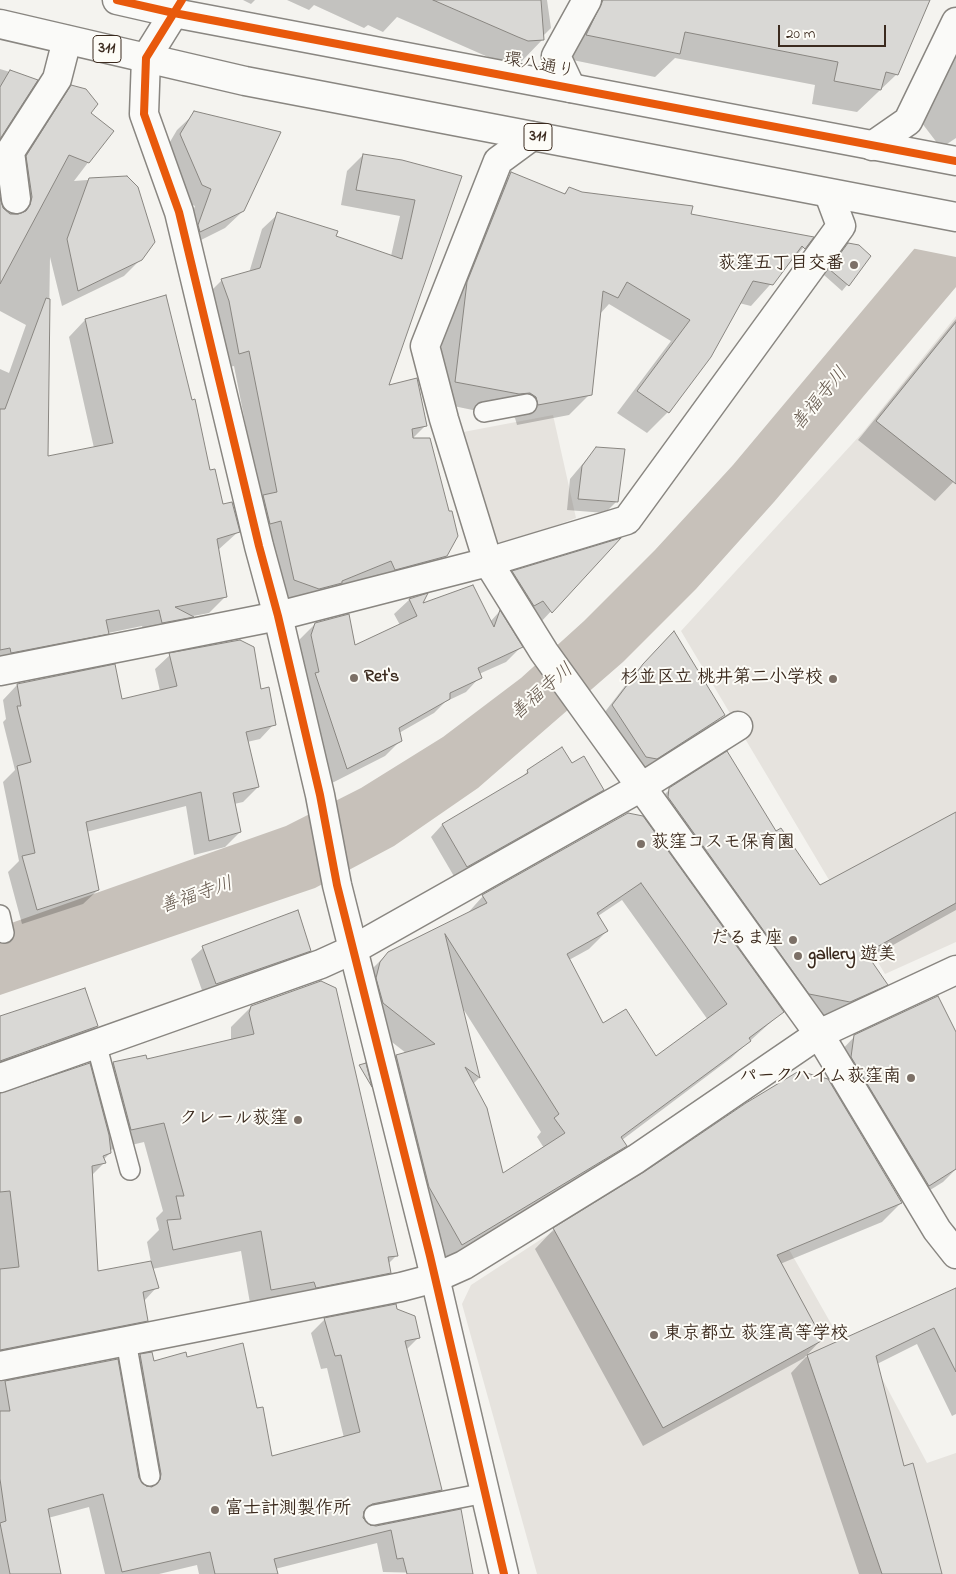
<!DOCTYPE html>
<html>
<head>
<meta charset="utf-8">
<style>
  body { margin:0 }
  #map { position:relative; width:956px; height:1574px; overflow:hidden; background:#f4f3ef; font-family:"Indie Flower",sans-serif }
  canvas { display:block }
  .scale { position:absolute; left:778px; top:25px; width:108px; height:22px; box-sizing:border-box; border:2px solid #3b2a1e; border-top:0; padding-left:6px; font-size:15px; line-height:18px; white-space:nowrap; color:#3b2a1e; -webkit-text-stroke:4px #fdfcf7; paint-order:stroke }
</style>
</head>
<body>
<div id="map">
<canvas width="956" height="1574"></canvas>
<div class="scale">20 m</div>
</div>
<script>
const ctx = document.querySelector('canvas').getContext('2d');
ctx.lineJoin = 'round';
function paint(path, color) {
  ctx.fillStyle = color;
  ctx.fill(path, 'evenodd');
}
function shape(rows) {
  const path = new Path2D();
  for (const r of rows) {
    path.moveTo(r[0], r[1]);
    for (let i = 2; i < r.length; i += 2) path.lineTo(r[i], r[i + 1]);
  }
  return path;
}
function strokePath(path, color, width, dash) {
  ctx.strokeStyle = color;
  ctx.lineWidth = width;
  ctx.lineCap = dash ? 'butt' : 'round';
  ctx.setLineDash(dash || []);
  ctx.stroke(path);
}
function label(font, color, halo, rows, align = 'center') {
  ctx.font = font + ' "Indie Flower","Klee One",sans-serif';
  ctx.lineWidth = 4;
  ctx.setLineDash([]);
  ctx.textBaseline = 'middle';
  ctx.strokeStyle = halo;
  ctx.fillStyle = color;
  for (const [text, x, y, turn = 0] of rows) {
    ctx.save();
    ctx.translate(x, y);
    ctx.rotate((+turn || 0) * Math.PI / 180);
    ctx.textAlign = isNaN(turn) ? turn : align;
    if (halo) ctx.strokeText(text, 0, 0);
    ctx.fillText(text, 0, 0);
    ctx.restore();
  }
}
const built = shape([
  [956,316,956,942,885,974,681,631,863,432],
  [553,415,576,518,506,544,490,539,458,433],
  [718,1124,859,1373,876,1367,927,1463,956,1453,956,1574,537,1574,462,1304,471,1285]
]);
const water = shape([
  [956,199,956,287,774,502,696,589,623,662,478,788,394,846,315,888,0,995,0,927,286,826,361,788,443,737,521,678,584,621,655,550,733,465]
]);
const pier = shape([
  [956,197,956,257,911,248,954,198]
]);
const shadow = shape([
  [243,0,255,0,251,4],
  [287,0,547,0,551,28,543,36,543,39,520,63,504,64,397,17,383,32,368,25,364,28,314,5,309,10],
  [594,0,905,0,897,74,857,112,812,104,815,85,675,58,655,77,563,58],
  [956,51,956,138,941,148,915,114],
  [0,69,36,80,0,136],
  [72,86,90,113,112,131,74,181,127,177,141,259,124,276,62,306,50,257,47,457,94,448,69,337,85,320,209,471,222,505,238,532,218,550,226,596,209,613,193,616,176,633,146,639,142,626,108,633,91,650,0,668,0,369,9,373,26,325,0,311,0,203,3,210,14,215,10,173,55,103],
  [195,113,243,211,225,228,183,249,181,243,195,206,185,202,164,152,177,130],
  [363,155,461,177,387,387,425,426,412,439,446,556,430,572,379,585,375,576,303,604,279,595,234,366,223,369,206,296,222,280,249,273,262,229,278,214,334,237,391,256,400,216,341,205,347,171],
  [512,174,563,195,569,188,582,193,690,215,812,238,751,306,739,303,710,356,668,412,647,433,617,413,671,341,609,304,599,315,590,394,569,415,517,425,515,418,509,414,497,415,434,402,447,304,491,195],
  [848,244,870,257,842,291,824,275],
  [956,319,956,479,935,501,858,440],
  [596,448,617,501,605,513,567,510,570,479],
  [617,541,539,624,501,584,513,572],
  [426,595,421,605,490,622,499,612,521,647,506,662,479,674,480,677,466,692,445,702,434,713,399,733,400,741,385,756,332,783,301,689,296,650,300,639,315,624,354,647,400,625,394,614,409,600],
  [662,644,723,715,711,727,644,770,601,717,631,678],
  [170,655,260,691,274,724,260,739,247,742,258,787,243,802,234,804,240,832,225,847,194,855,186,806,86,832,98,890,83,904,22,924,8,872,19,861,3,782,15,770,3,722,6,719,3,700,17,685,121,701,160,691,155,669],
  [572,765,602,790,590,802,455,878,431,837,442,825,519,780,528,771],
  [670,789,776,833,819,886,956,813,956,910,868,959,886,984,868,1003,831,1020,790,1012,651,808],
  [628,814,782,1012,731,1058,622,1140,626,1146,608,1164,444,1262,378,1074,396,1056,406,1053,365,1021,370,971,388,953,466,915,483,896],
  [622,900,708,1020,656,1058,602,1025,569,960,589,949,607,931,598,916],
  [462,1007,541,1132,537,1137,544,1148,502,1175,473,1084,479,1078],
  [203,948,310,951,298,963,204,996,191,959],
  [251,1007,397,1255,388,1264,389,1273,369,1293,251,1309,241,1251,152,1269,157,1287,144,1301,146,1321,132,1335,0,1361,0,1094,94,1083,113,1063,146,1061,231,1041,231,1027],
  [144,1142,163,1211,156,1218,159,1230,147,1242,151,1262,97,1273,91,1176,104,1163,103,1160,110,1153,110,1150],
  [43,1011,97,1026,85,1038,52,1050],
  [0,1018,19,1054,0,1070],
  [956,1035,956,1169,943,1182,911,1202,838,1054,855,1036],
  [901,1203,882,1222,780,1264,821,1340,804,1358,956,1290,956,1414,952,1416,917,1344,877,1364,903,1467,941,1574,859,1574,791,1373,806,1357,643,1446,535,1249,554,1229],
  [396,1310,418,1338,406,1350,441,1490,427,1504,362,1518,369,1527,376,1527,460,1511,472,1574,383,1572,377,1543,275,1569,277,1574,199,1574,197,1565,159,1574,105,1574,89,1507,48,1518,60,1574,0,1574,0,1382,117,1360,138,1478,141,1485,147,1487,126,1370,140,1356,153,1363,186,1358,256,1409,271,1457,344,1438,327,1368,321,1369,311,1333,325,1319]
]);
const building = shape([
  [433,0,541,0,544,40,528,41,518,37,433,0],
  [603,0,930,0,898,75,886,72,881,90,834,81,838,62,685,32,680,54,586,35,603,0],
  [10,70,38,80,0,139,0,87,10,70],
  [71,85,86,89,98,104,91,113,114,131,89,163,69,155,0,284,0,197,3,208,10,214,18,214,26,211,30,205,32,197,26,156,71,85],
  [194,111,281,132,244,211,200,232,198,225,211,189,202,185,180,134,194,111],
  [363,154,402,160,462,176,389,385,417,378,427,426,412,429,413,438,430,438,449,511,452,511,458,536,447,556,395,570,391,561,342,581,342,583,319,589,294,580,281,521,270,524,263,495,277,492,249,351,239,354,229,301,221,279,260,268,277,212,338,231,336,236,402,259,415,200,356,190,363,154],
  [511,172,565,194,569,187,582,192,693,206,691,214,814,237,805,249,802,246,773,285,753,281,711,357,669,413,637,391,690,320,627,282,618,298,603,291,592,395,538,405,536,397,530,393,519,394,455,382,467,282,511,172],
  [127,176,138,187,155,242,142,260,78,291,67,239,89,178,127,176],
  [848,243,859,245,871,256,849,286,829,269,848,243],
  [166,295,192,400,195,399,210,470,215,469,223,504,232,502,240,532,217,539,227,597,175,607,194,617,162,623,159,610,106,620,109,634,11,653,10,648,0,650,0,409,5,409,46,298,50,299,48,456,113,443,85,319,166,295],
  [956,322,956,484,876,421,956,322],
  [596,447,625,449,618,502,578,499,582,466,596,447],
  [621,538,552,613,543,601,534,606,512,571,621,538],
  [473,585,494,627,500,610,523,647,478,668,482,678,450,693,450,699,399,728,402,741,347,769,315,673,319,672,311,635,315,623,349,614,355,645,417,616,409,599,428,593,423,603,473,585],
  [674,631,725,715,657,759,646,757,612,705,643,664,674,631],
  [240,640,254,647,261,689,269,687,276,725,246,732,259,787,233,793,241,832,209,841,201,792,86,822,99,890,37,910,22,856,35,853,17,766,31,762,17,706,21,706,17,684,115,664,122,699,177,686,169,653,240,640],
  [562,747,572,763,584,756,604,790,467,867,442,824,528,773,527,770,562,747],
  [727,751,776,831,781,828,820,885,956,812,956,903,866,953,888,985,850,1002,809,994,668,797,669,788,727,751],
  [628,813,643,816,784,1012,749,1038,751,1041,621,1137,627,1146,462,1245,429,1187,396,1055,435,1044,383,1003,376,978,380,962,388,952,487,903,482,895,628,813],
  [641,883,727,1004,656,1056,626,1009,603,1023,567,954,608,931,597,913,641,883],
  [445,934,559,1114,554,1118,565,1133,503,1173,487,1108,465,1067,480,1078,445,934],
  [298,910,311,951,216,984,202,946,298,910],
  [321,981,336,988,398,1256,388,1257,391,1273,316,1288,314,1282,271,1290,261,1231,173,1250,167,1220,181,1219,176,1196,184,1196,164,1123,131,1130,113,1062,146,1055,147,1059,254,1034,249,1013,251,1006,321,981],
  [85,988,98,1026,0,1061,0,1016,85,988],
  [938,996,956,1032,956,1169,929,1186,851,1057,854,1035,938,996],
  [90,1063,109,1135,111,1153,103,1156,106,1163,92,1166,98,1271,151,1261,159,1288,143,1292,148,1321,0,1350,0,1269,19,1267,10,1191,0,1192,0,1093,90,1063],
  [366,1063,372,1087,359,1065,366,1063],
  [799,1071,828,1079,902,1203,777,1255,823,1340,663,1428,553,1228,644,1172,746,1103,799,1071],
  [956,1288,956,1372,934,1328,876,1356,904,1466,913,1463,942,1574,882,1574,807,1355,956,1288],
  [396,1304,397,1309,415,1316,420,1338,405,1341,442,1490,372,1504,364,1511,363,1518,370,1525,376,1526,461,1509,473,1574,407,1574,403,1558,397,1559,391,1530,274,1559,278,1574,215,1574,210,1552,122,1572,103,1494,48,1509,61,1574,10,1574,0,1523,6,1521,0,1479,0,1411,10,1411,5,1381,118,1359,139,1478,146,1486,152,1487,160,1480,161,1474,140,1354,152,1352,154,1361,186,1352,187,1357,243,1343,257,1408,263,1407,272,1456,360,1432,341,1355,335,1356,324,1318,396,1304]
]);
const lane = shape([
  [484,412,527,404],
  [0,915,4,933],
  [96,1043,130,1170],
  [126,1341,150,1476],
  [374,1515,485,1493]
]);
const street = shape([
  [571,88,556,56,587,0],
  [532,136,498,161,425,346,444,419,488,562,544,652,819,1034,937,1230,956,1254],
  [872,146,908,121,956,22],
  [16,199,10,152,57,79,67,40],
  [0,671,278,616,488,562,627,520,841,226,829,194],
  [0,1078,321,964,354,949,643,786,738,726],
  [0,1366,401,1287,435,1278,464,1265,636,1159,819,1034,956,970]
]);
const secondary = shape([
  [174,13,146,58,144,114,179,212,259,546,278,616,320,795,337,885,430,1256,504,1574]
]);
const primary = shape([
  [117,0,174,13,956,161],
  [0,24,245,81,956,217]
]);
const cycleway = shape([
  [117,0,174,13,956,161],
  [182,0,146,58,144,114,179,212,259,546,278,616,320,795,337,885,430,1256,504,1574]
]);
const markers = [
  [854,265,5,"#7c7067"],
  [354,678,5,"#7c7067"],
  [833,679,5,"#7c7067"],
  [641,844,5,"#7c7067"],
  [793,940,5,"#7c7067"],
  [798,956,5,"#7c7067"],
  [911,1078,5,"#7c7067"],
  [298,1120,5,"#7c7067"],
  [654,1335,5,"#7c7067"],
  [215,1510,5,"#7c7067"]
];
const shields = [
  [107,49,28],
  [538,137,28]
];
const shieldNames = [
  ["311",107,49],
  ["311",538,137]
];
const streetNames = [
  ["環八通り",539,67,11]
];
const poiNames = [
  ["荻窪五丁目交番",844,265],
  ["Ret's",364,678,"left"],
  ["杉並区立 桃井第二小学校",823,679],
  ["荻窪コスモ保育園",651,844,"left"],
  ["だるま座",783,940],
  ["gallery 遊美",808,956,"left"],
  ["パークハイム荻窪南",901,1078],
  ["クレール荻窪",288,1120],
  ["東京都立 荻窪高等学校",664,1335,"left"],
  ["富士計測製作所",225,1510,"left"]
];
const waterNames = [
  ["善福寺川",821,400,-50],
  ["善福寺川",543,693,-41],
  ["善福寺川",197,897,-19]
];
paint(built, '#e6e3de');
paint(water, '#c7c1ba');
paint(pier, '#f4f3ef');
paint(shadow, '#0003');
paint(building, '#d9d8d5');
strokePath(building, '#898681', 1);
strokePath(lane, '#898681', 22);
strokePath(street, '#898681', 31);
strokePath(secondary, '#898681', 31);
strokePath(primary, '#898681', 31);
strokePath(lane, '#fafaf8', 19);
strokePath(street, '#fafaf8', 28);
strokePath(secondary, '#fafaf8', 28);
strokePath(primary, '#fafaf8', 28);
strokePath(cycleway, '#e8590c', 8);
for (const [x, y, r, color] of markers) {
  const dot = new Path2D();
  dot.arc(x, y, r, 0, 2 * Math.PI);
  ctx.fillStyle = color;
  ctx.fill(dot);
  strokePath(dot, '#fdfcf7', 2);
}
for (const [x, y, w] of shields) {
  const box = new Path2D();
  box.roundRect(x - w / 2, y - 13.5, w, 27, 4);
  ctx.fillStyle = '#fdfcf7';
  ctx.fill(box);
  strokePath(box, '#3b2a1e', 1);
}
label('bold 16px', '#3b2a1e', null, shieldNames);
label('18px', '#3b2a1e', '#fdfcf7', streetNames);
label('bold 18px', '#3b2a1e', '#fdfcf7', poiNames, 'right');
label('italic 19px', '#65584d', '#fdfcf7', waterNames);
</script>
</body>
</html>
